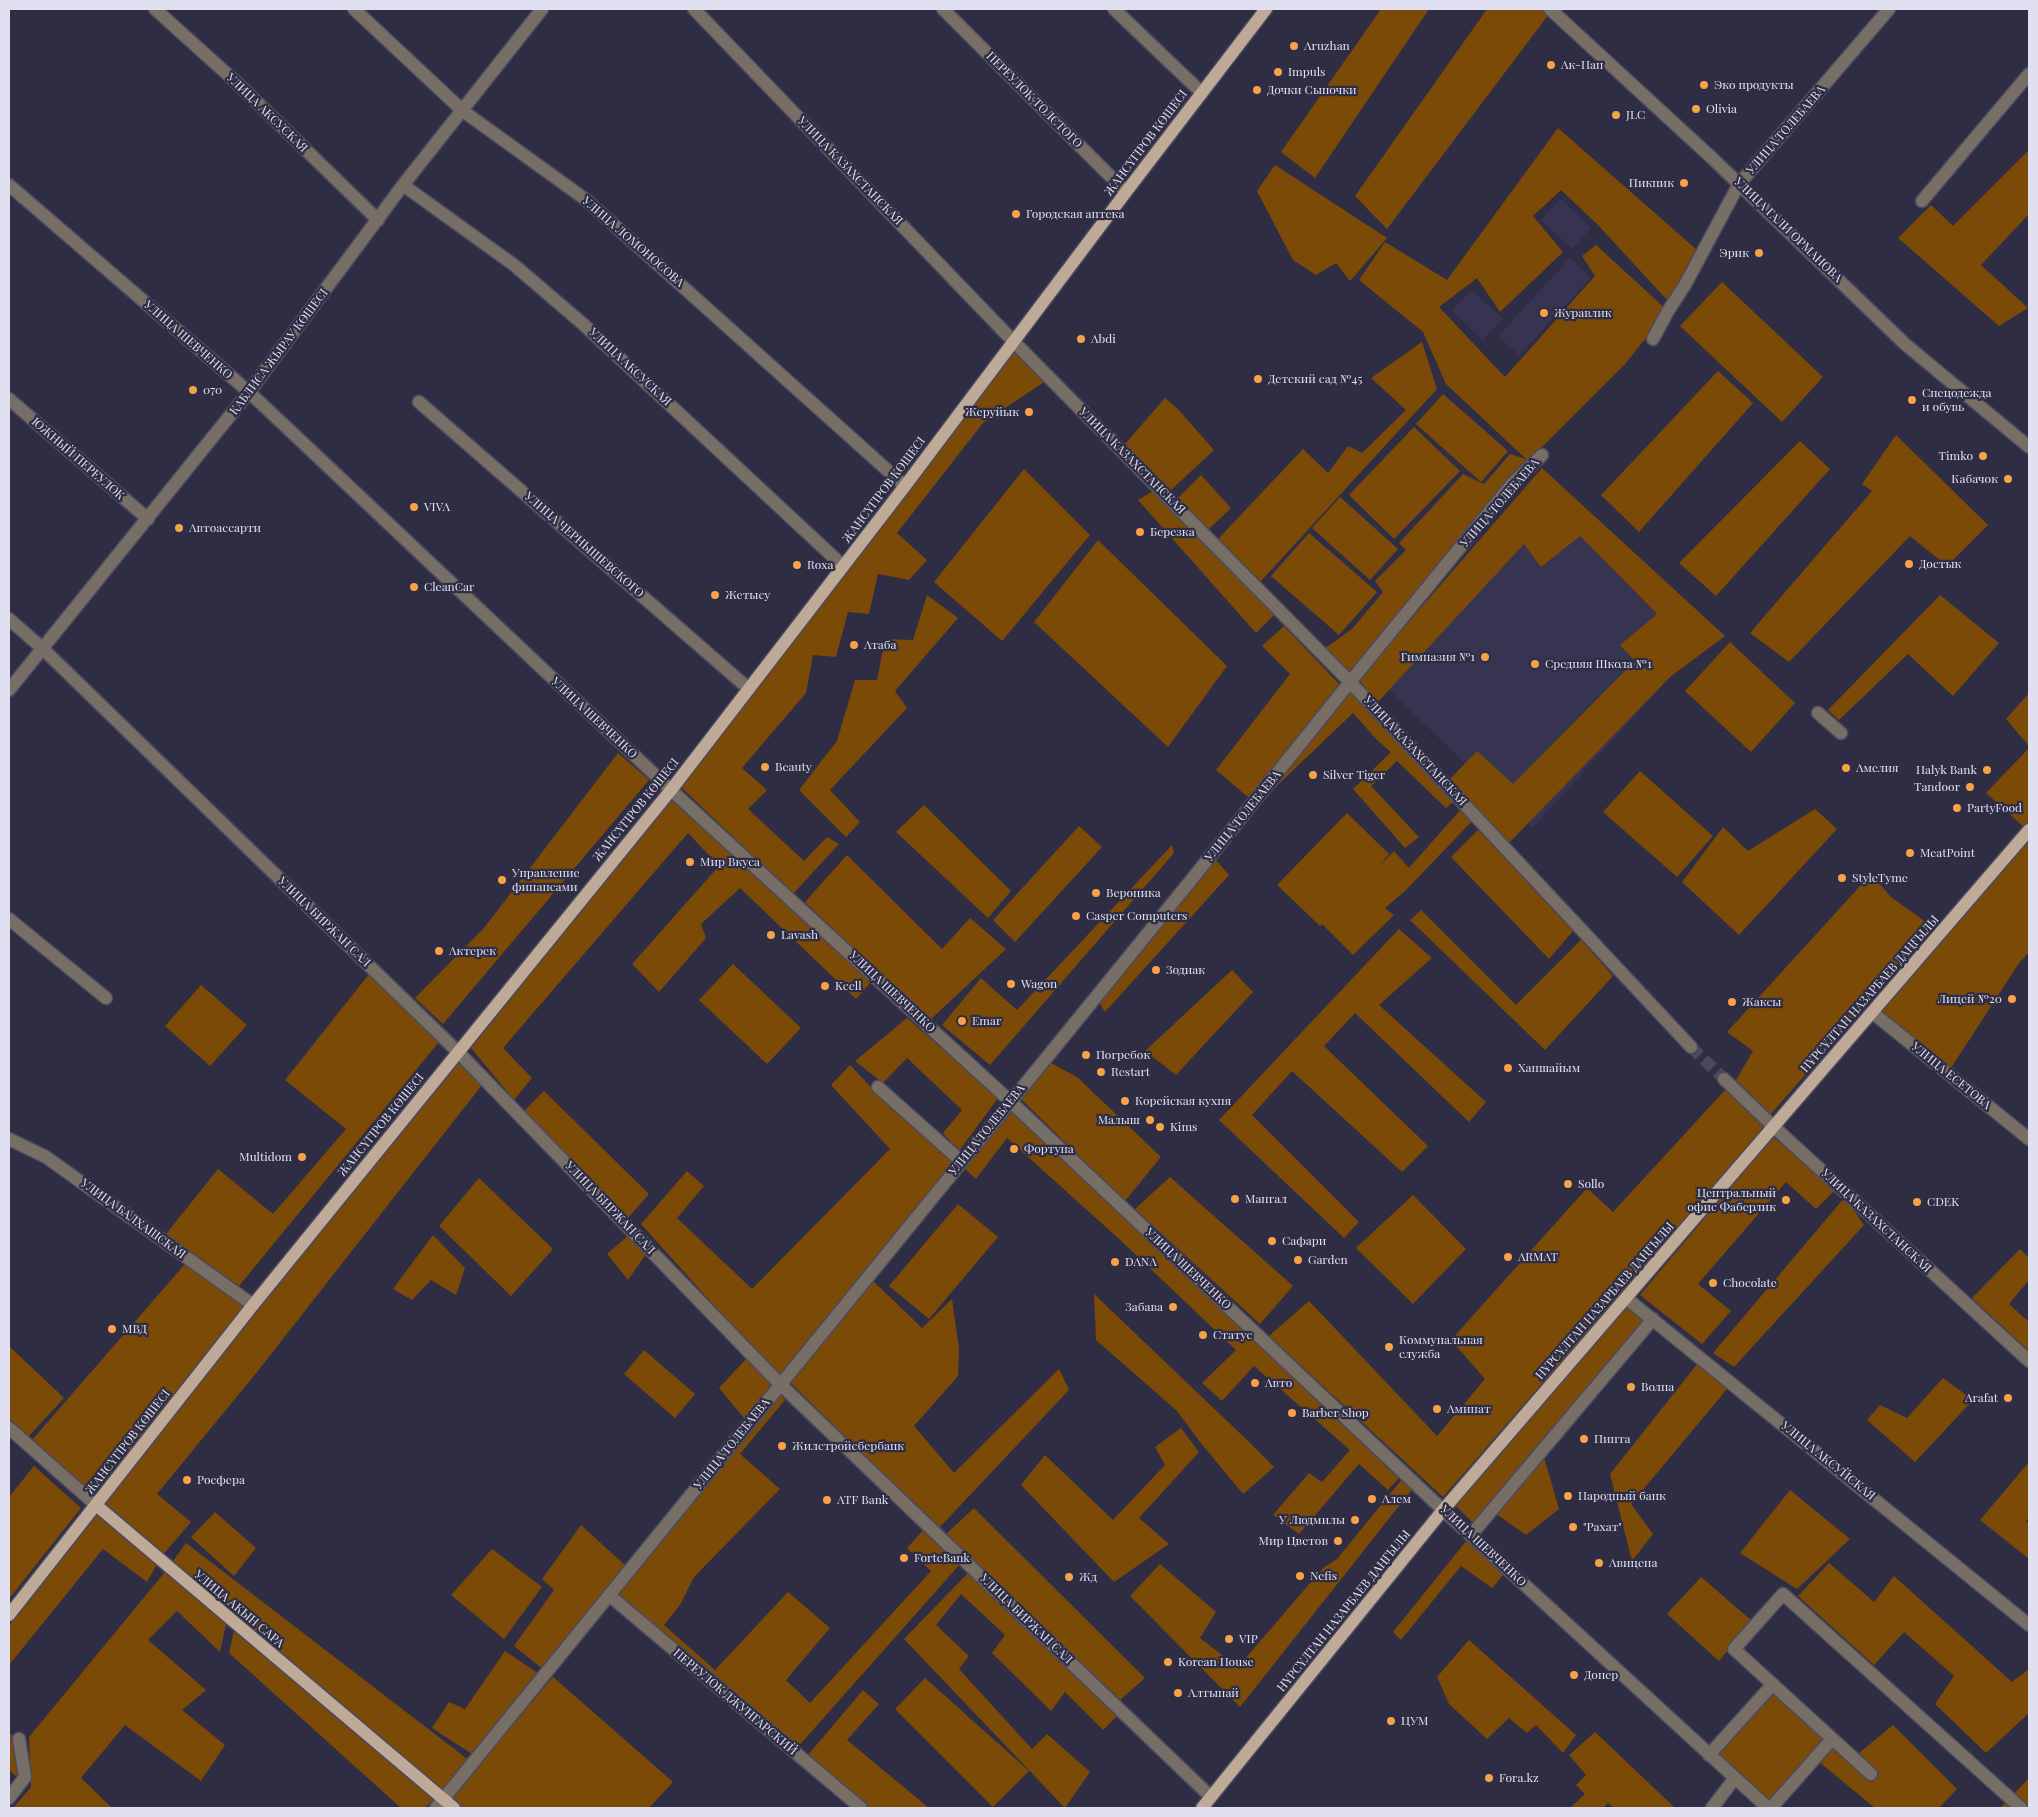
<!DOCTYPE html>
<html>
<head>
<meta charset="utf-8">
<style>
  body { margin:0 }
  #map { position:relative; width:2038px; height:1817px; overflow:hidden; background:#2f2d44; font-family:"Playfair Display",serif }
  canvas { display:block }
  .frame { position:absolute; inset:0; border:10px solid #e1e0f0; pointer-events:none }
</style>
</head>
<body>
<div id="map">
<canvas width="2038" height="1817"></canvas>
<div class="frame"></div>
</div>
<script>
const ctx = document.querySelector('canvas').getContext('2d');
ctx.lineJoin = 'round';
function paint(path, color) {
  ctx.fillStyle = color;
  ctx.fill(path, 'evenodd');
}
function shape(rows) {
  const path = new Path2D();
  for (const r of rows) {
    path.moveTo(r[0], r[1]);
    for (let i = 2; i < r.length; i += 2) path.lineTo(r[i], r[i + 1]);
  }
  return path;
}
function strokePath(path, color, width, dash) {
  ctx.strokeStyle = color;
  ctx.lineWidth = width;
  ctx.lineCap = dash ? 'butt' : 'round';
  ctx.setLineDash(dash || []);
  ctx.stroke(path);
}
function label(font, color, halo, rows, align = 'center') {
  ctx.font = font + ' "Playfair Display",serif';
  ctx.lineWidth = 4.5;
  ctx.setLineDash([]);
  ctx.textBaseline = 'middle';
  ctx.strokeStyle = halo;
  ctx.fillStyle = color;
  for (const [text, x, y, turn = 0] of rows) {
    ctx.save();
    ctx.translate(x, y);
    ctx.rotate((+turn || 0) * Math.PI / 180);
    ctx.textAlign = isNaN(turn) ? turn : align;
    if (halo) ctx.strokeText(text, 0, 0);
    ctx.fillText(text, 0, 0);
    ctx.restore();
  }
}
const built = shape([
  [1561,199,1591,228,1572,249,1541,220],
  [1570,258,1591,278,1519,355,1498,336],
  [1472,290,1503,319,1483,340,1452,310],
  [1531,488,1694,651,1532,828,1377,678]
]);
const green = shape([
  [1381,9,1429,9,1315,178,1281,152],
  [1487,9,1543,9,1549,14,1387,229,1355,196],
  [1558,128,1697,250,1668,301,1598,225,1561,190,1533,216,1563,252,1500,312,1477,278,1439,307,1505,377,1595,276,1582,256,1596,245,1668,311,1625,364,1509,480,1348,674,1324,649,1352,629,1383,592,1375,581,1406,550,1399,543,1463,474,1484,484,1510,454,1526,459,1446,384,1423,332,1359,280,1385,242,1447,280],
  [2029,150,2029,214,1981,265,2028,308,1999,326,1898,238,1931,205,1953,226],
  [1275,165,1387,238,1350,281,1336,263,1316,275,1293,260,1257,191],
  [1722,282,1823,377,1782,422,1680,326],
  [1422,342,1437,389,1261,581,1218,539,1303,449,1328,473,1348,446,1362,453,1406,410,1371,378],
  [1015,350,1044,382,983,423,897,533,927,560,909,580,878,574,869,614,848,612,836,657,813,655,806,693,742,768,767,790,748,809,804,861,827,837,839,844,793,894,680,786],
  [1718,371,1753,403,1639,532,1601,495],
  [1443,394,1508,451,1481,482,1416,424],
  [1165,398,1177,408,1214,450,1169,492,1125,444],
  [1414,427,1460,471,1394,539,1349,495],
  [1896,435,1988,525,1947,566,1910,536,1789,662,1750,633,1872,491,1862,484],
  [1800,441,1830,469,1716,596,1679,563],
  [1542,468,1725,636,1670,677,1508,844,1450,779,1477,751,1513,784,1635,661,1620,645,1657,614,1580,536,1541,567,1524,544,1376,704,1359,679],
  [1024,469,1090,535,1002,641,934,582],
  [1201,475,1231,508,1207,531,1178,498],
  [1153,491,1276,613,1256,633,1138,500],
  [1340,497,1398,549,1370,580,1312,528],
  [1309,533,1377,592,1339,635,1271,576],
  [1098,540,1227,666,1168,747,1034,622],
  [927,595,958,618,895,691,907,708,830,790,860,822,846,837,799,790,837,741,855,680,877,680,885,639,913,640],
  [1940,595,1999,643,1953,696,1908,654,1839,720,1828,710],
  [1284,626,1339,684,1249,798,1216,770,1290,674,1262,646],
  [1730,642,1795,703,1751,752,1685,691],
  [1351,691,1453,802,1446,808,1397,761,1371,786,1419,837,1405,848,1353,789,1391,752,1377,740,1353,713,1263,799],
  [2029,693,2029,746,2006,719],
  [2029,748,2029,820,2024,827,1986,793],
  [618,753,649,780,443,1024,415,998,484,928],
  [1640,771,1713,836,1677,877,1603,812],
  [672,799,871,982,856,999,740,888,701,924,706,938,659,992,632,964,719,866,688,833,503,1048,532,1078,514,1100,471,1048],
  [924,805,1011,891,988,918,896,832],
  [1461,809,1476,817,1405,891,1385,908,1394,915,1353,955,1322,924,1320,926,1277,885,1347,813,1389,854,1379,866,1394,851,1409,868],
  [1815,809,1837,829,1739,935,1682,882,1723,827,1748,851],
  [1079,826,1102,847,1015,942,993,920],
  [1478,830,1573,931,1549,959,1451,857],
  [2029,839,2029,952,2019,963,1951,1068,1880,1012],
  [1172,845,1174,853,990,1065,942,1025,981,978,1017,1010],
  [847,855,942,949,970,918,1006,949,929,1021,805,902],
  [1215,859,1229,875,1105,1012,1099,1002],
  [1871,874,1891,897,1934,928,1770,1115,1736,1080,1753,1051,1727,1032],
  [1421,910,1516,1005,1581,940,1613,976,1545,1050,1410,920],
  [1399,929,1432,958,1379,1005,1486,1102,1469,1122,1355,1013,1324,1046,1428,1146,1402,1172,1292,1071,1252,1115,1359,1222,1344,1238,1219,1120],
  [733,964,801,1028,767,1064,699,1000],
  [1232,970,1253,992,1176,1075,1145,1051],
  [370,973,443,1037,239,1286,166,1234,218,1169,273,1214,346,1129,285,1080],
  [201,985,247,1025,210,1066,165,1026],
  [907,1018,998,1098,959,1151,943,1133,962,1110,907,1058,883,1083,855,1061],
  [457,1060,482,1085,257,1372,157,1494,191,1522,162,1556,102,1506],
  [1051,1063,1077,1077,1161,1157,1125,1201,1021,1099],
  [850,1065,888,1105,953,1162,778,1377,641,1224,687,1171,704,1186,677,1218,752,1289,890,1149,831,1085],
  [1726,1089,1765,1128,1443,1497,1269,1336,1309,1301,1437,1436,1485,1379,1451,1340,1587,1188,1613,1212],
  [544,1091,649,1194,627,1219,524,1111],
  [1012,1109,1399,1478,1388,1490,1359,1464,1299,1534,1273,1515,1309,1473,1322,1482,1350,1450,1254,1366,1222,1401,1202,1383,1236,1350,1118,1238,1007,1138,976,1179,963,1167],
  [1773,1137,1835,1190,1816,1209,1786,1182,1698,1284,1731,1311,1702,1344,1640,1295],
  [1170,1177,1293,1286,1260,1324,1135,1209],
  [479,1178,553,1249,511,1296,439,1226],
  [1413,1195,1466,1249,1413,1304,1356,1248],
  [1845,1197,1864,1225,1734,1367,1713,1353],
  [958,1204,998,1237,929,1319,889,1286],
  [630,1234,646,1254,628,1280,607,1254],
  [433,1235,465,1268,456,1295,431,1280,412,1300,393,1289],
  [2020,1249,2029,1258,2029,1280,2009,1304,2029,1322,2029,1351,1972,1298],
  [185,1264,245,1307,94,1497,32,1440],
  [868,1276,922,1328,952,1299,959,1348,958,1376,914,1426,954,1473,1059,1369,1069,1390,938,1529,789,1381],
  [1094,1294,1247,1440,1274,1467,1243,1494,1200,1442,1177,1411,1096,1340],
  [1625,1304,1646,1321,1474,1524,1455,1505],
  [9,1346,64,1398,28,1437,9,1419],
  [644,1350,695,1394,675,1418,624,1374],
  [747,1358,773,1387,744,1418,719,1388],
  [1698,1363,1728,1388,1631,1504,1653,1534,1632,1561,1610,1474],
  [1943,1378,1973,1400,1915,1462,1867,1420,1880,1405,1907,1418],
  [778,1391,785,1400,740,1454,780,1489,694,1577,680,1605,664,1625,715,1670,788,1592,830,1628,786,1680,810,1703,931,1571,907,1548,925,1528,961,1563,796,1749,613,1596],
  [1181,1428,1199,1452,1139,1518,1169,1544,1114,1582,1021,1485,1045,1455,1113,1520,1165,1465,1155,1447],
  [1544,1457,1559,1509,1526,1535,1495,1513],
  [2029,1462,2029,1517,2026,1521,2029,1524,2029,1559,1980,1520],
  [34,1466,81,1508,9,1599,9,1497],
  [1403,1478,1414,1487,1240,1707,1130,1596,1160,1564,1216,1612,1200,1638,1238,1667,1323,1568,1337,1559],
  [1790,1490,1850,1539,1797,1589,1740,1553],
  [974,1508,1145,1678,1120,1700,946,1534],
  [215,1512,256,1548,234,1576,191,1537],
  [98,1514,157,1564,147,1582,103,1549,9,1665,9,1626],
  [581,1525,626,1566,544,1670,514,1646,554,1590,542,1579],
  [1467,1540,1503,1575,1492,1588,1461,1566,1401,1640,1393,1632],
  [186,1543,470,1761,445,1792,171,1564],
  [492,1549,542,1587,504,1639,451,1595],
  [1829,1563,1874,1602,1894,1576,2012,1682,2029,1669,2029,1713,1986,1753,1935,1704,1954,1676,1904,1632,1874,1665,1798,1596],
  [165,1572,226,1624,220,1652,177,1611,148,1640,206,1690,182,1710,225,1745,201,1781,125,1725,81,1778,112,1808,13,1808,31,1787,29,1737],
  [968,1573,1119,1714,1103,1730,1065,1692,1051,1711,992,1653,1005,1635,961,1594,936,1625,969,1656,959,1669,1032,1749,1047,1734,1090,1772,1065,1808,904,1639],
  [1701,1577,1752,1621,1719,1661,1667,1614],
  [234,1631,434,1799,425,1808,401,1808,229,1653],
  [1469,1640,1576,1735,1563,1753,1536,1725,1527,1733,1509,1718,1487,1739,1449,1704,1437,1677],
  [505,1651,539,1674,475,1756,432,1728,449,1702,465,1709],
  [553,1677,673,1782,649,1808,462,1808,450,1799],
  [925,1678,1029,1771,993,1807,895,1709],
  [1772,1689,1827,1740,1770,1804,1713,1753],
  [863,1690,879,1704,847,1740,929,1808,870,1808,808,1755],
  [1893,1725,1957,1789,1939,1808,1875,1808,1818,1761,1831,1747,1872,1782,1879,1774,1858,1754],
  [1595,1732,1675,1808,1614,1808,1608,1803,1603,1808,1570,1808,1585,1794,1576,1785,1586,1775,1569,1755],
  [9,1733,19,1739,17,1777,9,1770],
  [2029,1778,2029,1808,2000,1808]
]);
const minorTunnel = shape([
  [1691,1047,1724,1079]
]);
const minor = shape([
  [155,9,236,82,378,220],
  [354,9,463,111,585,199,905,486],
  [694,9,1014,342,1350,682,1691,1047],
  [943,9,1126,192],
  [1114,9,1202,93],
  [1550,9,1713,159,1905,344,2029,447],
  [9,185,249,392,671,790,1010,1101,1443,1510,1768,1808],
  [403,185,514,265,583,324,843,566],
  [1922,201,2029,74],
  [1653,339,1668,311,1685,285,1739,184,1889,9],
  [9,399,148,519],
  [419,402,749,689],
  [9,619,42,648,458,1052,780,1384,1211,1797],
  [9,690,249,392,403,185,542,9],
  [1818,713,1841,733],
  [9,919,106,998],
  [1873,1013,2029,1139],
  [1724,1079,1774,1127,2029,1361],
  [878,1087,961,1161],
  [9,1139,46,1157,253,1305],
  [1626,1298,2029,1625],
  [9,1428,96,1505],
  [1471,1535,1653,1319],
  [609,1595,861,1808],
  [1709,1755,1773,1684],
  [1871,1774,1734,1649,1783,1594,2021,1808],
  [9,1798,25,1777,19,1739],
  [436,1808,1192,879,1350,682,1512,484,1542,455],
  [1712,1808,1735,1778],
  [1771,1808,1832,1739]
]);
const major = shape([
  [96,1505,454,1808],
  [9,1615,253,1305,671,790,905,486,1126,192,1266,9],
  [1202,1808,1443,1510,2029,830]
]);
const markers = [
  [1294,46,5,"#f5a346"],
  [1551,65,5,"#f5a346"],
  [1278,72,5,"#f5a346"],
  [1704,85,5,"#f5a346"],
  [1257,90,5,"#f5a346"],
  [1696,109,5,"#f5a346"],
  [1616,115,5,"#f5a346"],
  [1684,183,5,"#f5a346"],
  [1016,214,5,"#f5a346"],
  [1759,253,5,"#f5a346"],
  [1544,313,5,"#f5a346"],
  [1081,339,5,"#f5a346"],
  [1258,379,5,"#f5a346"],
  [193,390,5,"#f5a346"],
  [1912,400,5,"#f5a346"],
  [1029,412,5,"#f5a346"],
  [1983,456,5,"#f5a346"],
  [2008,479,5,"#f5a346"],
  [414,507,5,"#f5a346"],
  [179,528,5,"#f5a346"],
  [1140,532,5,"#f5a346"],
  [1909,564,5,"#f5a346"],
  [797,565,5,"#f5a346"],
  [414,587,5,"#f5a346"],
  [715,595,5,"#f5a346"],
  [854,645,5,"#f5a346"],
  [1485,657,5,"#f5a346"],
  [1535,664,5,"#f5a346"],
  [765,767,5,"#f5a346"],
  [1846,768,5,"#f5a346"],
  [1987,770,5,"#f5a346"],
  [1313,775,5,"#f5a346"],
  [1970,787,5,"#f5a346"],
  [1957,808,5,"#f5a346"],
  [1910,853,5,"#f5a346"],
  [690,862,5,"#f5a346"],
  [1842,878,5,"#f5a346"],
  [502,880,5,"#f5a346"],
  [1096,893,5,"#f5a346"],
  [1076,916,5,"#f5a346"],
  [771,935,5,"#f5a346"],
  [439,951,5,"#f5a346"],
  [1156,970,5,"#f5a346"],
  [1011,984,5,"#f5a346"],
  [825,986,5,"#f5a346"],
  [2012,999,5,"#f5a346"],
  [1732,1002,5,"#f5a346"],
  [962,1021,5,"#f5a346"],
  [1086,1055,5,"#f5a346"],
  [1508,1068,5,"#f5a346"],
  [1101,1072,5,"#f5a346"],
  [1125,1101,5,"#f5a346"],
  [1150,1120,5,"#f5a346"],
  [1160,1127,5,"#f5a346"],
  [1014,1149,5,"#f5a346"],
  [302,1157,5,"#f5a346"],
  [1568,1184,5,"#f5a346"],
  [1235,1199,5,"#f5a346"],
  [1786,1200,5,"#f5a346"],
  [1917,1202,5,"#f5a346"],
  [1272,1241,5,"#f5a346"],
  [1508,1257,5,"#f5a346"],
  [1298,1260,5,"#f5a346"],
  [1115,1262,5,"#f5a346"],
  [1713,1283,5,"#f5a346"],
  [1173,1307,5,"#f5a346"],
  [112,1329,5,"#f5a346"],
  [1203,1335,5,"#f5a346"],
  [1389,1347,5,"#f5a346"],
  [1255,1383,5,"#f5a346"],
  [1631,1387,5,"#f5a346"],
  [2008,1398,5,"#f5a346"],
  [1437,1409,5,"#f5a346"],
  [1292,1413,5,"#f5a346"],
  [1584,1439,5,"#f5a346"],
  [782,1446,5,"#f5a346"],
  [187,1480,5,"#f5a346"],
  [1568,1496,5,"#f5a346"],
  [1372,1499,5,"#f5a346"],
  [827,1500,5,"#f5a346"],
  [1355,1520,5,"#f5a346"],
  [1573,1527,5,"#f5a346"],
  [1338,1541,5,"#f5a346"],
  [904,1558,5,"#f5a346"],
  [1599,1563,5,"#f5a346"],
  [1300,1576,5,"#f5a346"],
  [1069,1577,5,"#f5a346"],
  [1229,1639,5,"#f5a346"],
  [1168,1662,5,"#f5a346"],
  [1574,1675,5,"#f5a346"],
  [1178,1693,5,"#f5a346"],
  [1391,1721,5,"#f5a346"],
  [1489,1778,5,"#f5a346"]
];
const poiNames = [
  ["Aruzhan",1304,46],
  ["Ак-Нан",1561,65],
  ["Impuls",1288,72],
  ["Эко продукты",1714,85],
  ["Дочки Сыночки",1267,90],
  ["Olivia",1706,109],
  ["JLC",1626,115],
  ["Пикник",1674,183,"right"],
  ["Городская аптека",1026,214],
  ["Эрик",1749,253,"right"],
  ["Журавлик",1554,313],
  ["Abdi",1091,339],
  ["Детский сад №45",1268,379],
  ["070",203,390],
  ["Спецодежда",1922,393],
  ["и обувь",1922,407],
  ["Жеруйык",1019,412,"right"],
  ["Timko",1973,456,"right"],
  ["Кабачок",1998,479,"right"],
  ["VIVA",424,507],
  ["Автоассарти",189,528],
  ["Березка",1150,532],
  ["Достык",1919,564],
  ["Roxa",807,565],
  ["CleanCar",424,587],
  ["Жетысу",725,595],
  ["Атаба",864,645],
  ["Гимназия №1",1475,657,"right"],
  ["Средняя Школа №1",1545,664],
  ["Beauty",775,767],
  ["Амелия",1856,768],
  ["Halyk Bank",1977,770,"right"],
  ["Silver Tiger",1323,775],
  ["Tandoor",1960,787,"right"],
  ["PartyFood",1967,808],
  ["MeatPoint",1920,853],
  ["Мир Вкуса",700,862],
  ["Управление",512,873],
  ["финансами",512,887],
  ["StyleTyme",1852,878],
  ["Вероника",1106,893],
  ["Casper Computers",1086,916],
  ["Lavash",781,935],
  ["Актерек",449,951],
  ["Зодиак",1166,970],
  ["Wagon",1021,984],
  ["Kcell",835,986],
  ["Лицей №20",2002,999,"right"],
  ["Жаксы",1742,1002],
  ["Emar",972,1021],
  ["Погребок",1096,1055],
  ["Ханшайым",1518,1068],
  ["Restart",1111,1072],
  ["Корейская кухня",1135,1101],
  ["Малыш",1140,1120,"right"],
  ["Kims",1170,1127],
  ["Фортуна",1024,1149],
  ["Multidom",292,1157,"right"],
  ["Sollo",1578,1184],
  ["Центральный",1776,1193,"right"],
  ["офис Фаберлик",1776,1207,"right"],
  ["Мангал",1245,1199],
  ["CDEK",1927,1202],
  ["Сафари",1282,1241],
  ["ARMAT",1518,1257],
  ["Garden",1308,1260],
  ["DANA",1125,1262],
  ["Chocolate",1723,1283],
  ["Забава",1163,1307,"right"],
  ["МВД",122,1329],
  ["Статус",1213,1335],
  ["Коммунальная",1399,1340],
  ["служба",1399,1354],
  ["Авто",1265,1383],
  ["Волна",1641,1387],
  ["Arafat",1998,1398,"right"],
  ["Аминат",1447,1409],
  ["Barber Shop",1302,1413],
  ["Пинта",1594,1439],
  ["Жилстройсбербанк",792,1446],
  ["Росфера",197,1480],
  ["Народный банк",1578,1496],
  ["Алем",1382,1499],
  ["ATF Bank",837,1500],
  ["У Людмилы",1345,1520,"right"],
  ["\"Рахат\"",1583,1527],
  ["Мир Цветов",1328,1541,"right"],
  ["ForteBank",914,1558],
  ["Авицена",1609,1563],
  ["Nefis",1310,1576],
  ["Жд",1079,1577],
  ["VIP",1239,1639],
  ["Korean House",1178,1662],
  ["Донер",1584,1675],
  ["Алтынай",1188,1693],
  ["ЦУМ",1401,1721],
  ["Fora.kz",1499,1778]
];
const streetNames = [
  ["ПЕРЕУЛОК ТОЛСТОГО",1034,100,45],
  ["УЛИЦА АКСУСКАЯ",267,113,44],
  ["УЛИЦА ТОЛЕБАЕВА",1786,130,-49],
  ["ЖАНСҮГІРОВ КӨШЕСІ",1146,143,-53],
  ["УЛИЦА КАЗАХСТАНСКАЯ",850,171,46],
  ["УЛИЦА ГАЛИ ОРМАНОВА",1788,230,44],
  ["УЛИЦА ЛОМОНОСОВА",633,242,41],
  ["УЛИЦА ШЕВЧЕНКО",188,340,41],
  ["ҚАБЛИСА ЖЫРАУ КӨШЕСІ",279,352,-53],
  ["УЛИЦА АКСУСКАЯ",630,367,43],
  ["ЮЖНЫЙ ПЕРЕУЛОК",78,459,41],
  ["УЛИЦА КАЗАХСТАНСКАЯ",1132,461,45],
  ["ЖАНСҮГІРОВ КӨШЕСІ",884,490,-53],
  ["УЛИЦА ТОЛЕБАЕВА",1500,503,-49],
  ["УЛИЦА ЧЕРНЫШЕВСКОГО",584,545,41],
  ["УЛИЦА ШЕВЧЕНКО",594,718,43],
  ["УЛИЦА КАЗАХСТАНСКАЯ",1415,751,47],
  ["ЖАНСҮГІРОВ КӨШЕСІ",636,810,-51],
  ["УЛИЦА ТОЛЕБАЕВА",1243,816,-51],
  ["УЛИЦА БИРЖАН САЛ",324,922,44],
  ["УЛИЦА ШЕВЧЕНКО",892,992,43],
  ["НҰРСҰЛТАН НАЗАРБАЕВ ДАҢҒЫЛЫ",1870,994,-49],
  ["УЛИЦА ЕСЕТОВА",1951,1076,39],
  ["ЖАНСҮГІРОВ КӨШЕСІ",381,1125,-51],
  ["УЛИЦА ТОЛЕБАЕВА",987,1130,-51],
  ["УЛИЦА БИРЖАН САЛ",610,1208,46],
  ["УЛИЦА БАЛХАШСКАЯ",133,1219,36],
  ["УЛИЦА КАЗАХСТАНСКАЯ",1876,1221,43],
  ["УЛИЦА ШЕВЧЕНКО",1188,1269,43],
  ["НҰРСҰЛТАН НАЗАРБАЕВ ДАҢҒЫЛЫ",1605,1301,-49],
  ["ЖАНСҮГІРОВ КӨШЕСІ",128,1442,-52],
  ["УЛИЦА ТОЛЕБАЕВА",732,1444,-51],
  ["УЛИЦА АКСУЙСКАЯ",1828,1461,39],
  ["УЛИЦА ШЕВЧЕНКО",1483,1546,43],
  ["УЛИЦА АКЫН САРА",239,1609,40],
  ["НҰРСҰЛТАН НАЗАРБАЕВ ДАҢҒЫЛЫ",1344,1611,-51],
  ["УЛИЦА БИРЖАН САЛ",1026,1619,44],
  ["ПЕРЕУЛОК ДЖУНГАРСКИЙ",735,1702,40]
];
paint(built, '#373452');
paint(green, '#7b4a07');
strokePath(minorTunnel, '#4a485e', 12, [12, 6]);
strokePath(minor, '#4b4a60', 15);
strokePath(major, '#4b4a60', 15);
strokePath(minor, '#776e65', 12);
strokePath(major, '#beaa97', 12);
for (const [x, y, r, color] of markers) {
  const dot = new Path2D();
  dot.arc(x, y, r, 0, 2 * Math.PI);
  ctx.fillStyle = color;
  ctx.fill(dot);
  strokePath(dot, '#2f2d44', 2);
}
label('12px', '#e1e0f0', '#2f2d44', poiNames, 'left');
label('12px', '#e1e0f0', '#2f2d44', streetNames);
</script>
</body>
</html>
